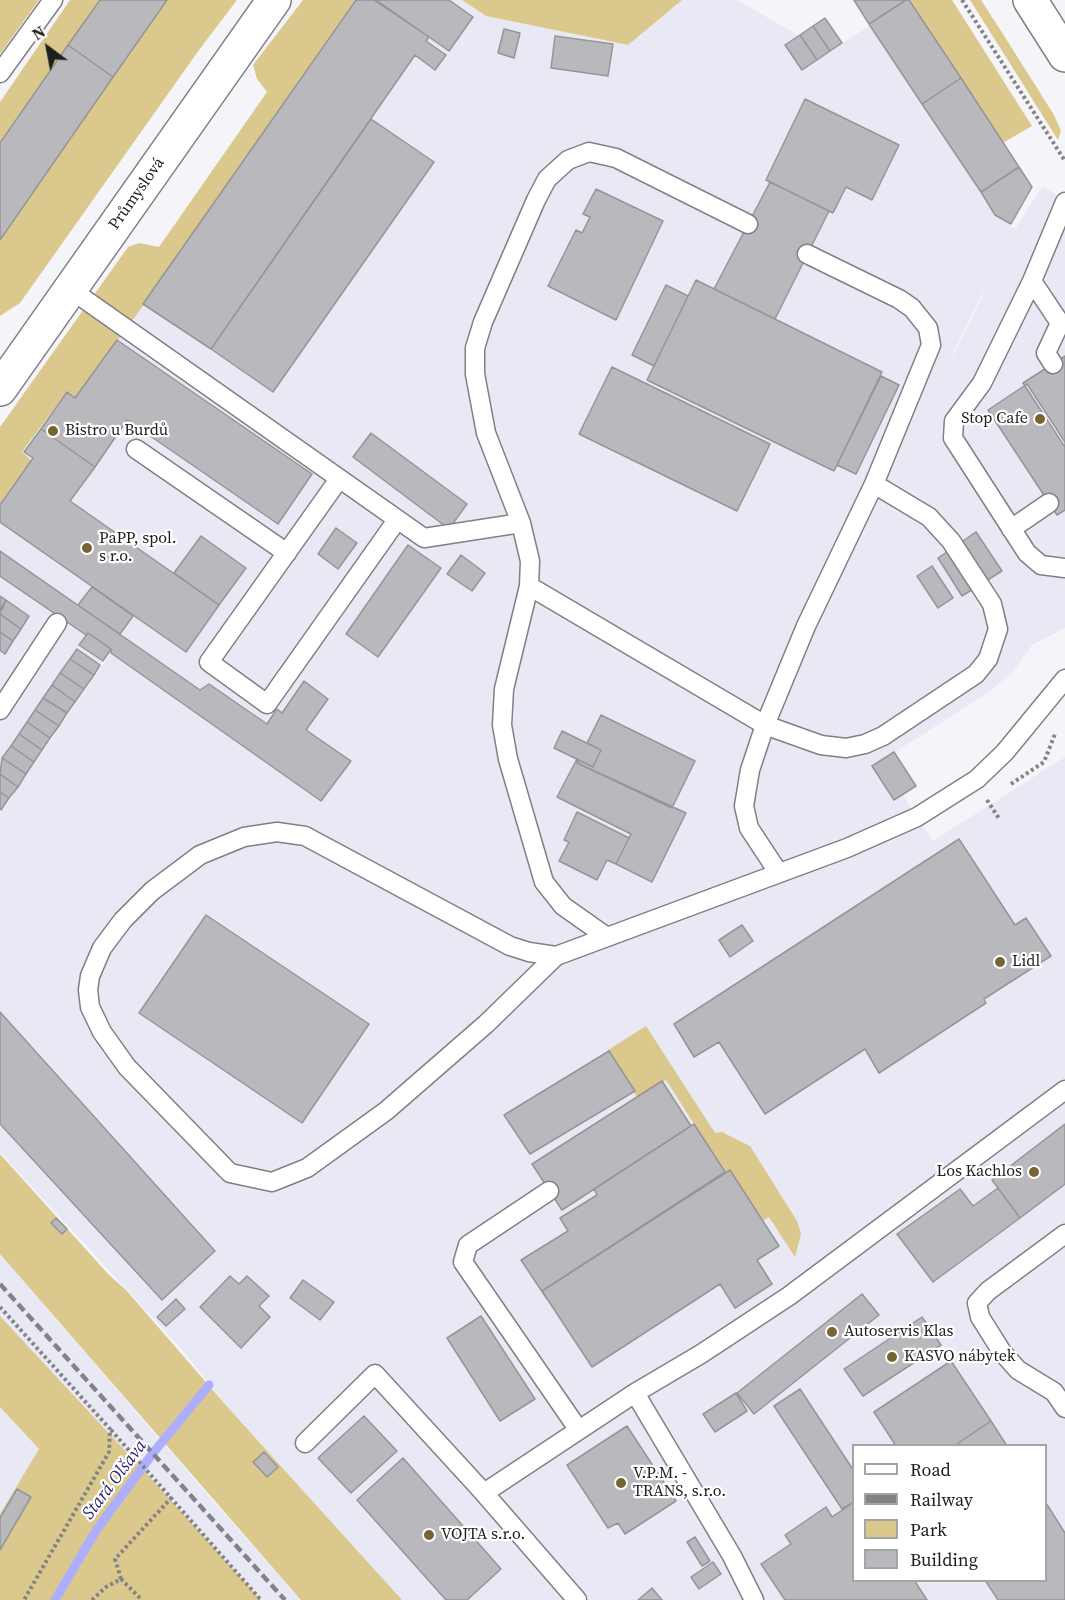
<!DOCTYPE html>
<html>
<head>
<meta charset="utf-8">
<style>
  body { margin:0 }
  #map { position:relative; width:1065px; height:1600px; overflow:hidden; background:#f5f5f9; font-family:"Source Serif 4",serif }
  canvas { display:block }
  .legend { position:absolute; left:852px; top:1444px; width:195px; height:138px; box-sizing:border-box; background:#fff; border:2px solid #a5a5a5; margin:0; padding:8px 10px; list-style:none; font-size:18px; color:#1e1e1f }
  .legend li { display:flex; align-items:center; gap:12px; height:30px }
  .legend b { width:30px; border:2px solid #a5a5a5 }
  .north { position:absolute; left:18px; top:18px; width:60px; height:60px; -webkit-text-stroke:4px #fff; paint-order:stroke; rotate:328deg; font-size:16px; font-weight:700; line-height:24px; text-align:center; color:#1e1e1f }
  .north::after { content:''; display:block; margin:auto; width:21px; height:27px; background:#1e1e1f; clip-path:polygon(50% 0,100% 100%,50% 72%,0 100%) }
</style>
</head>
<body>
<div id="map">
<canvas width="1065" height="1600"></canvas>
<ul class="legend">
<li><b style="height:8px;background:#fff"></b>Road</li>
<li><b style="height:8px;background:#838385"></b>Railway</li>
<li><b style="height:16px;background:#dac88c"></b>Park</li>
<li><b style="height:16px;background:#b9b9bd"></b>Building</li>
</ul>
<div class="north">N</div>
</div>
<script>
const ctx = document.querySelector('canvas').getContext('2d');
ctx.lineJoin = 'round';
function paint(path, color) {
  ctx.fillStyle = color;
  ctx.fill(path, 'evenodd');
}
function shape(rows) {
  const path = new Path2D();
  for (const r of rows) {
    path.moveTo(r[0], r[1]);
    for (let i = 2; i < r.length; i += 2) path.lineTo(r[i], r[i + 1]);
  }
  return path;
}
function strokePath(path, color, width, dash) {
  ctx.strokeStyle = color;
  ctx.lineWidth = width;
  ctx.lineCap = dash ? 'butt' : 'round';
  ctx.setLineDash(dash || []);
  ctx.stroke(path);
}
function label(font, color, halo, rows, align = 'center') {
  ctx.font = font + ' "Source Serif 4",serif';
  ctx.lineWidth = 4.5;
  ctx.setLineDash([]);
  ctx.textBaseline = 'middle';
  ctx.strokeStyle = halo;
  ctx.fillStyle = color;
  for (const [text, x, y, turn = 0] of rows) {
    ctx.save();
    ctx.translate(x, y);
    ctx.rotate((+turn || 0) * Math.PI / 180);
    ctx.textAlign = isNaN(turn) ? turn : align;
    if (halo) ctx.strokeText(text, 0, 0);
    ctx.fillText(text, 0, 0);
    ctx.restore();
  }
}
const built = shape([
  [355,0,462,0,486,16,627,45,682,0,737,0,798,35,823,20,840,45,907,1,1030,189,1010,226,1015,229,1042,187,1065,198,1065,628,1032,645,1012,673,989,692,892,754,914,787,903,795,933,841,1065,757,1065,1600,402,1600,231,1411,183,1351,0,1152,0,814,111,653,109,652,0,812,0,504,31,460,22,453,66,394,74,399,143,306],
  [993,273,972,319,947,366,947,365],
  [854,1446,1046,1446,1046,1580,854,1580],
  [0,1254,213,1501,301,1600,260,1600,0,1316],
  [0,1407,39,1449,0,1514]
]);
const green = shape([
  [0,0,39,0,0,54],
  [70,0,237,0,199,50,20,303,0,316,0,102],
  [303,0,355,0,143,306,74,399,65,394,22,452,31,460,0,504,0,427,128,247,139,243,159,247,267,92,257,79,253,65],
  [462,0,682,0,628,45,486,16],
  [906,0,952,0,1032,126,1001,144],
  [970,0,981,0,1003,34,1054,115,1061,131,1058,140],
  [646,1026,715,1133,722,1132,750,1146,797,1221,801,1234,795,1257,769,1217,758,1224,666,1080,637,1097,608,1050],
  [0,1154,109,1275,126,1290,231,1411,402,1600,301,1600,0,1254],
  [0,1316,156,1484,261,1600,0,1600,0,1514,39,1449,0,1407]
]);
const stream = shape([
  [55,1600,97,1529,153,1453,209,1385]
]);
const building = shape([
  [100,0,167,0,113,77,68,45,100,0],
  [356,0,374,0,429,37,426,41,446,55,435,70,415,55,211,349,143,304,356,0],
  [376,0,449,0,473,17,449,51,376,0],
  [854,0,906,0,869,24,854,0],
  [906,0,909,0,961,78,922,104,869,24,906,0],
  [825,18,842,43,830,51,813,26,825,18],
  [813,26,830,51,817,60,800,35,813,26],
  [504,29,520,33,514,58,498,53,504,29],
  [800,35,817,60,802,70,785,45,800,35],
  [555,36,613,44,608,76,551,68,555,36],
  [68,45,113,77,0,240,0,143,68,45],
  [961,78,1019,167,981,192,922,104,961,78],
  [805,99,899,145,872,200,846,187,833,213,766,180,805,99],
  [371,119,434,162,273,392,211,349,371,119],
  [1019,167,1032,187,1011,224,995,215,981,192,1019,167],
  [770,182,829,211,775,319,714,289,770,182],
  [596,189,663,221,616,320,548,286,576,230,582,233,590,217,583,214,596,189],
  [696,280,882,372,834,471,647,380,696,280],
  [666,285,688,296,654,366,632,355,666,285],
  [117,340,312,474,278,524,127,420,95,467,41,429,67,392,75,398,117,340],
  [1065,356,1065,447,1023,383,1065,356],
  [612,367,770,444,737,511,579,434,612,367],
  [881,376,899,385,856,474,837,465,881,376],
  [1027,384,1065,442,1065,510,1057,515,988,410,1027,384],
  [41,429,95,467,70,501,219,605,186,652,0,522,0,505,33,458,24,452,41,429],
  [371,433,467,504,449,529,353,457,371,433],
  [336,528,357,543,338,569,318,554,336,528],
  [976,532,1002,571,962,596,938,558,976,532],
  [201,536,246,568,219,605,174,573,201,536],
  [408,545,441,568,378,657,346,634,408,545],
  [0,551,200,690,209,684,267,724,277,709,282,713,304,681,328,699,306,730,351,761,321,801,111,653,111,649,88,633,86,635,0,576,0,551],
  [461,555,485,573,472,591,447,574,461,555],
  [932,566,953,598,938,608,917,576,932,566],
  [92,587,133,616,120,634,78,605,92,587],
  [0,596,6,600,0,610,0,596],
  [6,600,29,616,21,629,0,614,6,600],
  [0,614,21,629,13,641,0,632,0,614],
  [0,632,13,641,5,654,0,650,0,632],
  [88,633,111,649,103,661,79,645,88,633],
  [77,649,100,665,94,675,70,659,77,649],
  [70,659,94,675,84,689,60,673,70,659],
  [60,673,84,689,75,702,52,685,60,673],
  [52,685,75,702,67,713,43,698,52,685],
  [43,698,67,713,59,726,35,710,43,698],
  [35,710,59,726,50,738,27,722,35,710],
  [601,715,695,761,672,808,577,763,579,760,593,767,601,750,587,743,601,715],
  [27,722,50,738,42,750,19,734,27,722],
  [562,731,601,750,593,767,554,748,562,731],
  [19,734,42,750,34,762,11,746,19,734],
  [11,746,34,762,26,774,2,758,11,746],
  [894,752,916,786,894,800,872,766,894,752],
  [2,758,26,774,18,787,0,774,2,758],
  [577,759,577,763,686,813,652,882,616,864,631,834,557,797,577,759],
  [0,774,18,787,9,798,0,792,0,774],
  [0,792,9,798,1,810,0,809,0,792],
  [577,812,629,838,616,864,607,860,597,880,559,861,569,842,564,840,577,812],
  [959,839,1015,925,1026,918,1051,956,984,999,986,1003,879,1073,865,1049,765,1114,719,1042,694,1057,674,1024,959,839],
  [206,915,369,1024,302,1123,139,1013,206,915],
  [742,925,753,941,730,957,719,940,742,925],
  [0,1012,215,1251,162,1300,0,1124,0,1012],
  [609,1051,635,1091,530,1154,504,1115,609,1051],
  [662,1081,691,1126,562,1210,532,1164,662,1081],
  [694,1124,725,1172,542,1291,547,1299,521,1260,568,1231,560,1218,597,1195,594,1189,694,1124],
  [1065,1124,1065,1184,1020,1218,992,1180,1065,1124],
  [730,1170,779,1246,757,1260,772,1284,735,1308,720,1284,592,1367,542,1291,730,1170],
  [998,1188,1020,1218,933,1282,897,1234,960,1189,973,1206,998,1188],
  [56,1218,67,1229,62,1234,51,1223,56,1218],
  [230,1276,239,1284,247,1276,269,1296,259,1306,270,1317,241,1348,200,1307,230,1276],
  [303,1280,334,1302,320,1320,290,1298,303,1280],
  [862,1294,879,1315,754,1414,737,1393,862,1294],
  [176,1299,185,1309,166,1326,157,1317,176,1299],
  [481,1316,535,1399,500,1421,447,1338,481,1316],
  [922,1317,941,1345,863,1396,844,1369,922,1317],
  [951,1361,991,1421,954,1446,896,1446,874,1412,951,1361],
  [800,1389,854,1471,854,1502,842,1509,774,1406,800,1389],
  [736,1393,747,1411,715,1432,703,1414,736,1393],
  [364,1416,397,1451,351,1493,318,1458,364,1416],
  [991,1421,1007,1446,954,1446,991,1421],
  [627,1426,676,1501,625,1534,618,1523,608,1528,567,1465,627,1426],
  [264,1452,278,1467,267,1477,253,1462,264,1452],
  [403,1458,501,1569,467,1600,446,1600,357,1500,403,1458],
  [17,1489,31,1497,0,1550,0,1518,17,1489],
  [854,1502,854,1580,914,1580,927,1600,785,1600,761,1564,791,1544,785,1535,826,1507,832,1517,854,1502],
  [1046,1503,1065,1533,1065,1600,998,1600,985,1580,1046,1580,1046,1503],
  [695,1537,710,1561,702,1566,687,1542,695,1537],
  [713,1562,721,1574,699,1589,691,1577,713,1562],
  [652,1588,662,1600,638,1600,652,1588]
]);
const path = shape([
  [962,0,1065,161],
  [1011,784,1044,762,1055,734],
  [987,800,1000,820],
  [0,1307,110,1429,109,1452,24,1600],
  [111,1430,261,1600],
  [121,1579,115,1559,172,1497],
  [92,1600,106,1587,121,1579,142,1600]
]);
const service = shape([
  [0,73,53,0],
  [1032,281,982,383,954,421,953,438,1027,553,1041,565,1065,568],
  [70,289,424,538,521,523],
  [1053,364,1046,353,1060,323,1032,281,1065,202],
  [136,449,287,553],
  [339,479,209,662,267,704,397,520],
  [1011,529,1049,503],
  [529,586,765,725,821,745,846,748,865,744,883,736,976,674,988,659,998,629,992,604,951,541,929,517,874,484],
  [0,710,57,623],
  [778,872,749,828,744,806,750,770,765,725,806,626,874,484,931,345,928,328,912,308,899,299,807,254],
  [607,937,563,906,544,882,508,759,502,725,504,689,529,586,530,561,521,523,486,433,475,374,475,348,483,322,536,200,547,179,568,160,589,152,616,158,748,224],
  [556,956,486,1024,386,1111,307,1168,272,1182,230,1173,127,1067,102,1032,90,1007,88,990,90,976,102,948,123,920,152,891,200,855,244,837,277,832,305,836,510,946,529,952,556,956,847,848,917,817,977,779,1005,752,1065,679],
  [549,1191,468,1245,463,1262,578,1429],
  [1065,1234,988,1291,977,1303,980,1317,1002,1352,1018,1370,1054,1392,1065,1408],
  [305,1443,375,1374,484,1493,635,1393],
  [484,1493,577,1600],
  [754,1600,732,1556,635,1393,701,1354,789,1296,1065,1090]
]);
const minor = shape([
  [0,389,274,0]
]);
const primary = shape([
  [1030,0,1065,55]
]);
const rail = shape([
  [0,1284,285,1600]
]);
const markers = [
  [1040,419,6,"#746532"],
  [53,431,6,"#746532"],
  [87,548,6,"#746532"],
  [1000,962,6,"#746532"],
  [1034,1172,6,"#746532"],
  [832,1332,6,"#746532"],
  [892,1357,6,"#746532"],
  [621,1483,6,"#746532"],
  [429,1535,6,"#746532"]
];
const streetNames = [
  ["Průmyslová",137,194,-55]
];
const poiNames = [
  ["Stop Cafe",1028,419,"right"],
  ["Bistro u Burdů",65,431],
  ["PaPP, spol.",99,539],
  ["s r.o.",99,557],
  ["Lidl",1012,962],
  ["Los Kachlos",1022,1172,"right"],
  ["Autoservis Klas",844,1332],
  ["KASVO nábytek",904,1357],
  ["V.P.M. -",633,1474],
  ["TRANS, s.r.o.",633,1492],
  ["VOJTA s.r.o.",441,1535]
];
const waterNames = [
  ["Stará Olšava",115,1480,-53]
];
paint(built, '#e8e9f4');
paint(green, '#dac88c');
strokePath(stream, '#adaefe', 9);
paint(building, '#b9b9bd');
strokePath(building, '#959599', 1.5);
strokePath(service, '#808084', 21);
strokePath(minor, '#808084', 36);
strokePath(primary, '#808084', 36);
strokePath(path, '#838385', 4, [3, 3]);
strokePath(service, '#fff', 18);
strokePath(minor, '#fff', 33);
strokePath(primary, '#fff', 33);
strokePath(rail, '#838385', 4.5, [9, 4.5]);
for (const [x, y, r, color] of markers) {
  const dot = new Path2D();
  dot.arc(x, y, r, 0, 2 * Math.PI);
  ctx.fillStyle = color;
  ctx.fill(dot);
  strokePath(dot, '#fff', 2);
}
label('16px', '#1e1e1f', '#fff', streetNames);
label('16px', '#1e1e1f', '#fff', poiNames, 'left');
label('italic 18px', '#32247c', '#fff', waterNames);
</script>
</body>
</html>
